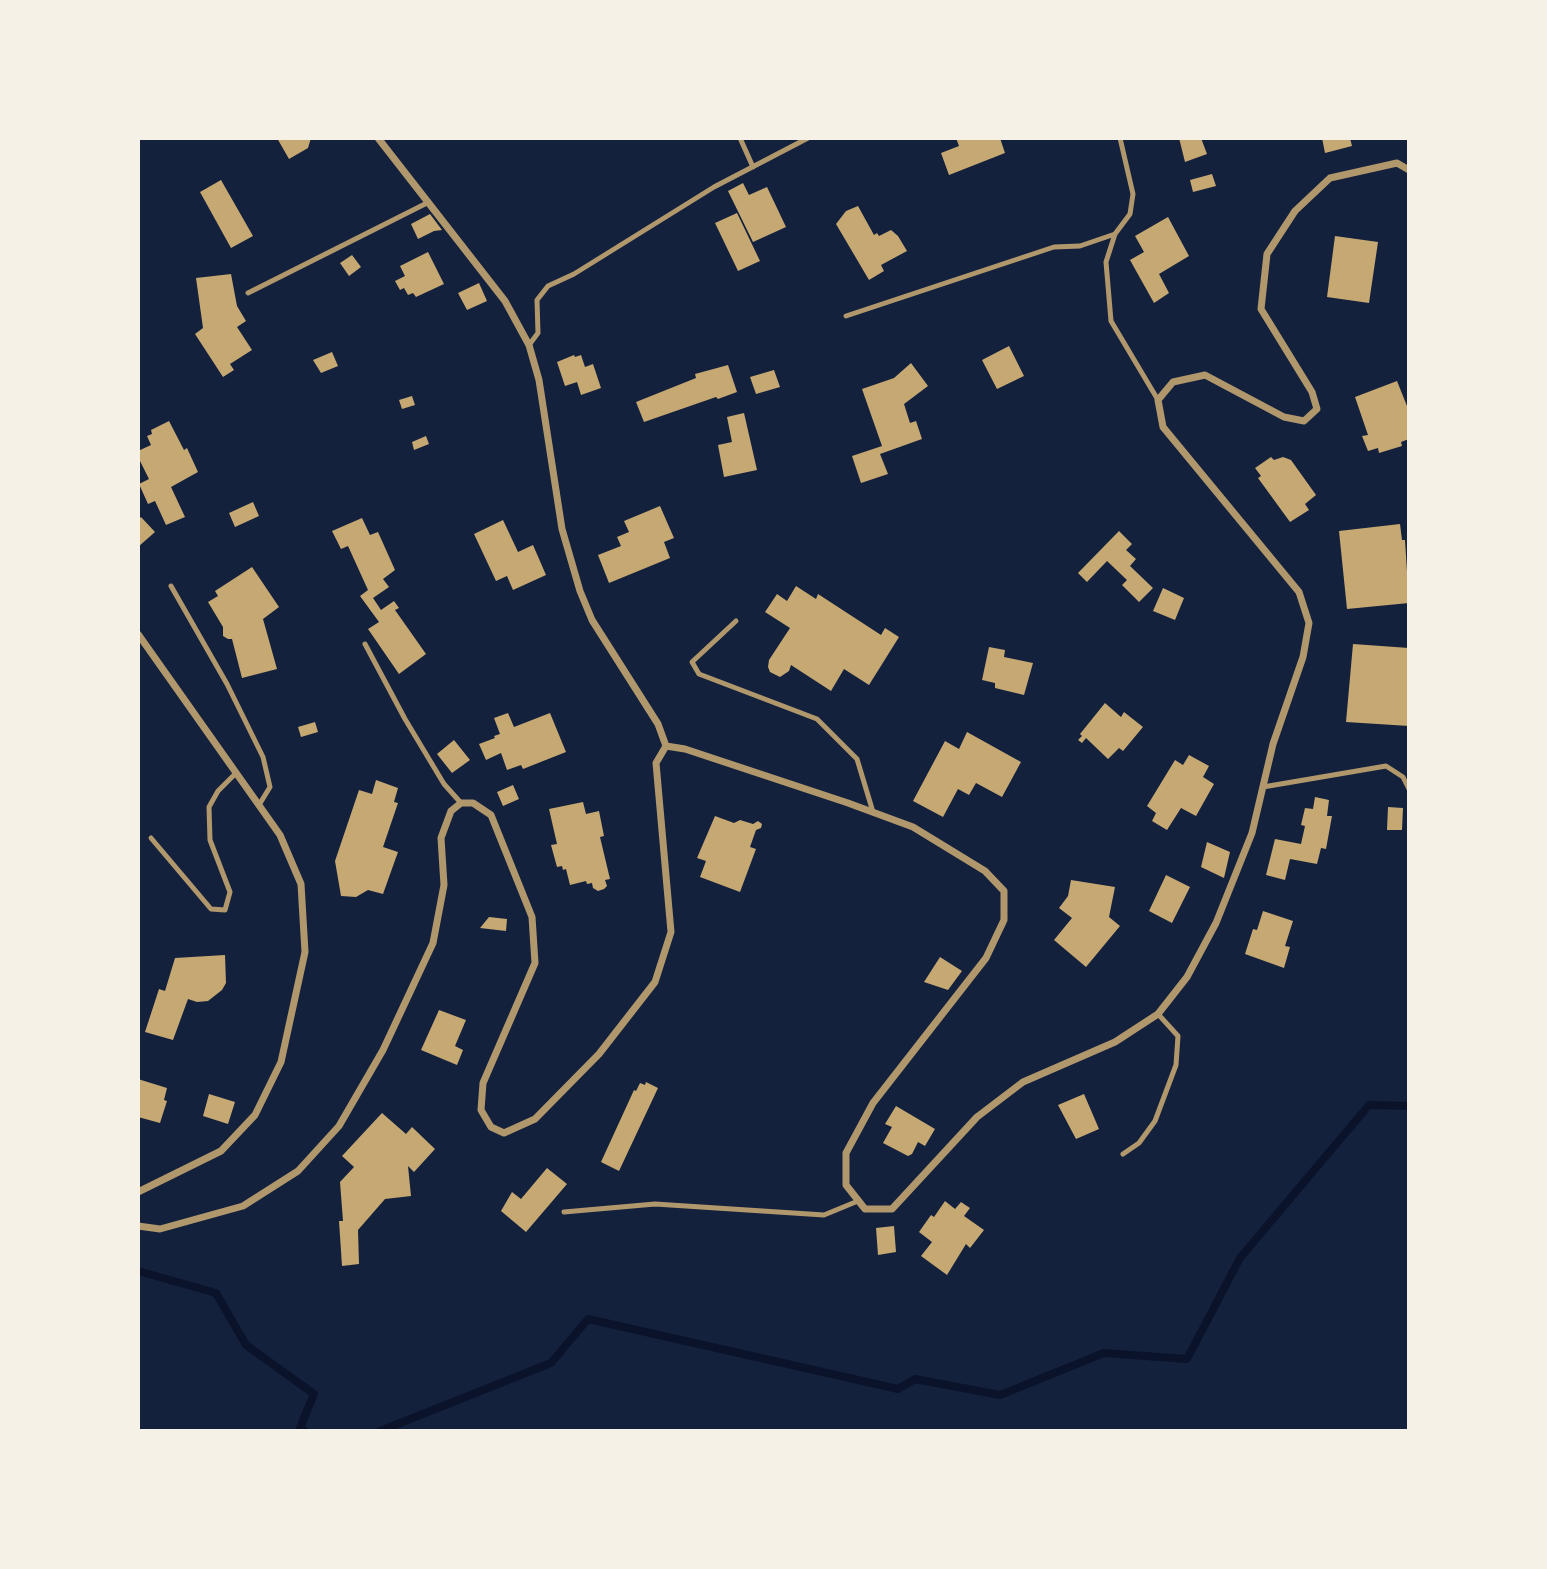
<!DOCTYPE html>
<html>
<head>
<meta charset="utf-8">
<style>
  body { margin:0 }
  #map { position:relative; width:1547px; height:1569px; overflow:hidden; background:#14213d; font-family:"Space Grotesk",sans-serif }
  canvas { display:block }
  .frame { position:absolute; inset:0; border:140px solid #f6f1e7; pointer-events:none }
</style>
</head>
<body>
<div id="map">
<canvas width="1547" height="1569"></canvas>
<div class="frame"></div>
</div>
<script>
const ctx = document.querySelector('canvas').getContext('2d');
ctx.lineJoin = 'round';
function shape(rows) {
  const path = new Path2D();
  for (const r of rows) {
    path.moveTo(r[0], r[1]);
    for (let i = 2; i < r.length; i += 2) path.lineTo(r[i], r[i + 1]);
  }
  return path;
}
function strokePath(path, color, width, dash) {
  ctx.strokeStyle = color;
  ctx.lineWidth = width;
  ctx.lineCap = dash ? 'butt' : 'round';
  ctx.setLineDash(dash || []);
  ctx.stroke(path);
}
function paint(path, color) {
  ctx.fillStyle = color;
  ctx.fill(path, 'evenodd');
}
const stream = shape([
  [138,1271,216,1293,246,1345,314,1394,300,1428,305,1431],
  [380,1431,551,1363,588,1319,898,1389,915,1379,1000,1395,1104,1353,1187,1359,1240,1258,1369,1105,1409,1106]
]);
const building = shape([
  [277,138,311,138,308,148,289,159],
  [956,138,1000,138,1005,153,949,175,941,153,959,146],
  [1179,138,1201,138,1207,154,1185,162],
  [1322,138,1350,138,1352,146,1325,153],
  [1212,174,1216,186,1193,192,1190,180],
  [221,180,253,236,231,248,200,192],
  [743,183,749,195,767,187,786,227,753,242,728,191],
  [858,206,874,235,877,233,879,236,891,230,898,236,907,251,881,265,884,271,869,280,836,224,846,211],
  [737,213,760,261,738,271,715,223],
  [430,214,442,230,434,231,418,239,411,224],
  [1168,217,1189,256,1159,274,1169,293,1154,303,1130,260,1144,252,1135,236],
  [1335,236,1378,242,1369,303,1327,297],
  [428,252,444,284,416,297,413,293,408,295,404,288,400,290,395,281,405,276,400,266],
  [352,255,361,267,349,276,340,263],
  [231,274,237,306,246,321,237,327,252,350,230,364,234,370,223,377,195,334,203,328,196,278],
  [479,283,487,301,467,310,458,293],
  [1009,346,1024,376,997,389,982,360],
  [332,352,338,366,321,373,313,360],
  [574,355,575,357,581,355,585,367,593,364,601,388,581,395,577,382,565,386,557,362],
  [911,363,928,386,904,404,910,423,916,421,922,439,880,454,888,474,861,483,852,456,882,446,862,389,894,378],
  [728,365,737,392,718,399,716,397,644,422,636,402,696,378,695,374],
  [774,370,780,387,756,394,750,377],
  [1397,381,1409,411,1409,439,1401,442,1402,446,1379,453,1378,448,1368,451,1362,436,1368,435,1355,397],
  [412,396,415,405,402,409,399,400],
  [744,413,757,470,724,477,718,445,732,442,727,417],
  [169,421,184,450,187,448,198,472,171,487,185,517,166,525,155,501,148,504,139,484,149,479,138,457,138,451,151,445,147,436,152,434,151,430],
  [426,436,429,444,414,450,412,442],
  [1271,457,1274,460,1283,457,1291,460,1316,495,1305,504,1309,510,1290,522,1258,478,1261,476,1255,468],
  [253,502,259,516,235,527,229,513],
  [660,506,674,538,664,542,670,558,609,583,598,555,621,546,617,537,629,532,624,521],
  [141,517,155,532,138,547,138,520],
  [362,518,370,535,378,532,395,570,383,579,389,587,373,598,381,610,394,601,399,608,395,610,426,654,399,674,368,629,379,622,360,596,368,590,348,546,341,549,332,531],
  [503,520,518,552,533,545,546,575,513,590,507,576,496,581,474,534],
  [1400,524,1402,540,1405,540,1409,603,1347,609,1339,531],
  [1119,531,1132,544,1126,550,1136,559,1130,566,1153,588,1139,602,1122,585,1127,580,1107,561,1087,582,1078,573],
  [252,567,279,607,263,619,277,669,242,678,232,639,228,639,223,636,223,627,208,602,218,596,215,591],
  [796,586,816,599,818,594,881,635,885,628,899,637,869,685,844,669,831,691,791,665,789,671,780,677,770,672,768,667,769,660,790,628,765,612,777,594,787,601],
  [1163,588,1184,598,1175,620,1153,611],
  [1353,644,1409,648,1409,726,1346,722],
  [989,647,1005,650,1004,657,1033,663,1024,695,995,688,995,683,982,680],
  [1105,703,1121,717,1124,712,1143,727,1123,751,1119,748,1108,759,1086,738,1082,743,1078,740,1082,736,1080,734],
  [508,713,514,727,550,713,566,752,523,769,521,765,507,770,501,753,486,760,479,744,495,738,494,736,500,734,494,718],
  [315,722,318,732,301,737,298,727],
  [967,732,1021,762,1002,797,976,783,969,795,958,789,943,817,913,801,945,741,959,749],
  [454,740,470,760,452,773,437,754],
  [1189,755,1209,766,1203,777,1214,784,1196,816,1181,808,1167,830,1152,821,1156,813,1147,806,1175,760,1183,765],
  [376,780,398,788,394,802,398,803,383,847,398,852,383,894,368,890,356,897,341,896,335,861,359,790,372,794],
  [513,785,519,799,503,806,497,792],
  [1315,797,1329,800,1327,816,1332,816,1326,849,1321,848,1317,864,1290,859,1285,880,1266,875,1275,839,1301,844,1305,826,1301,825,1305,808,1313,809],
  [583,802,586,814,599,811,604,836,600,837,610,879,605,880,607,886,604,889,598,891,593,888,592,883,587,884,586,881,570,885,566,869,563,870,562,866,557,867,551,845,557,844,549,809],
  [1388,807,1403,808,1402,830,1387,830],
  [715,816,734,823,740,820,753,824,758,821,762,824,761,828,756,830,750,847,756,849,740,892,700,877,706,861,697,858],
  [1207,842,1230,852,1224,878,1201,867],
  [1166,875,1190,887,1172,923,1149,911],
  [1071,880,1115,887,1109,917,1120,926,1086,967,1054,940,1072,918,1059,908,1068,896],
  [1263,911,1293,921,1285,946,1290,947,1284,968,1245,954,1253,929,1257,930],
  [489,917,507,919,506,931,480,928],
  [225,955,226,983,222,990,208,1001,197,1002,188,999,173,1040,145,1032,159,989,165,991,175,958],
  [940,957,962,971,948,990,924,982],
  [439,1010,466,1020,455,1046,463,1050,457,1065,421,1050],
  [138,1079,167,1088,164,1100,167,1101,160,1123,138,1117],
  [646,1082,658,1088,619,1171,601,1162,634,1090,636,1091,640,1083,645,1085],
  [209,1094,235,1102,228,1124,203,1116],
  [1084,1094,1099,1129,1076,1139,1058,1105],
  [896,1106,935,1129,925,1146,918,1142,912,1154,908,1156,883,1143,892,1127,885,1124],
  [382,1113,406,1134,412,1127,435,1149,414,1172,408,1166,411,1196,385,1199,358,1230,359,1264,342,1266,339,1221,343,1221,340,1182,354,1167,342,1156],
  [547,1168,567,1184,526,1232,501,1211,512,1192,521,1199],
  [945,1201,955,1209,961,1202,970,1208,964,1216,984,1230,970,1248,966,1244,947,1275,921,1256,932,1242,919,1232,931,1215,934,1217],
  [894,1226,896,1252,878,1255,876,1228]
]);
const service = shape([
  [740,138,753,167],
  [1120,138,1133,194,1130,214,1115,234,1106,262,1111,321,1158,400],
  [248,293,429,202],
  [846,316,1054,247,1080,246,1115,234],
  [529,345,538,333,537,300,548,286,574,274,714,187,808,138],
  [171,586,227,684,263,757,270,787,259,805],
  [736,621,692,662,699,674,817,719,857,759,873,812],
  [365,644,405,719,444,784,461,803],
  [1263,787,1386,766,1403,777,1409,789],
  [151,838,211,909,225,910,230,892,210,840,209,807,218,791,236,773],
  [1123,1154,1139,1143,1155,1121,1176,1065,1178,1036,1158,1014],
  [564,1212,655,1204,824,1215,858,1201]
]);
const minor = shape([
  [378,138,505,301,529,345,539,380,562,529,580,591,592,620,658,724,666,746],
  [138,634,280,835,301,884,305,952,281,1062,255,1115,221,1151,138,1192],
  [666,746,685,749,848,803,913,827,985,871,1004,891,1004,920,986,958,873,1103,846,1153,846,1185,865,1209,892,1209,977,1117,1023,1082,1115,1042,1158,1014,1187,977,1216,923,1252,833,1273,744,1303,657,1309,623,1299,592,1163,427,1158,400,1173,382,1205,375,1284,417,1304,421,1317,409,1312,392,1261,309,1267,254,1295,211,1330,178,1397,163,1409,170],
  [138,1226,160,1229,243,1206,298,1171,339,1126,383,1050,433,943,444,885,441,838,451,811,461,803,473,803,491,815,532,917,535,963,483,1083,481,1110,491,1127,504,1133,535,1119,599,1054,655,982,671,932,656,763,666,746]
]);
strokePath(stream, '#0b132b', 8);
paint(building, '#c6a872');
strokePath(service, '#b1986c', 5);
strokePath(minor, '#b1986c', 7);
</script>
</body>
</html>
